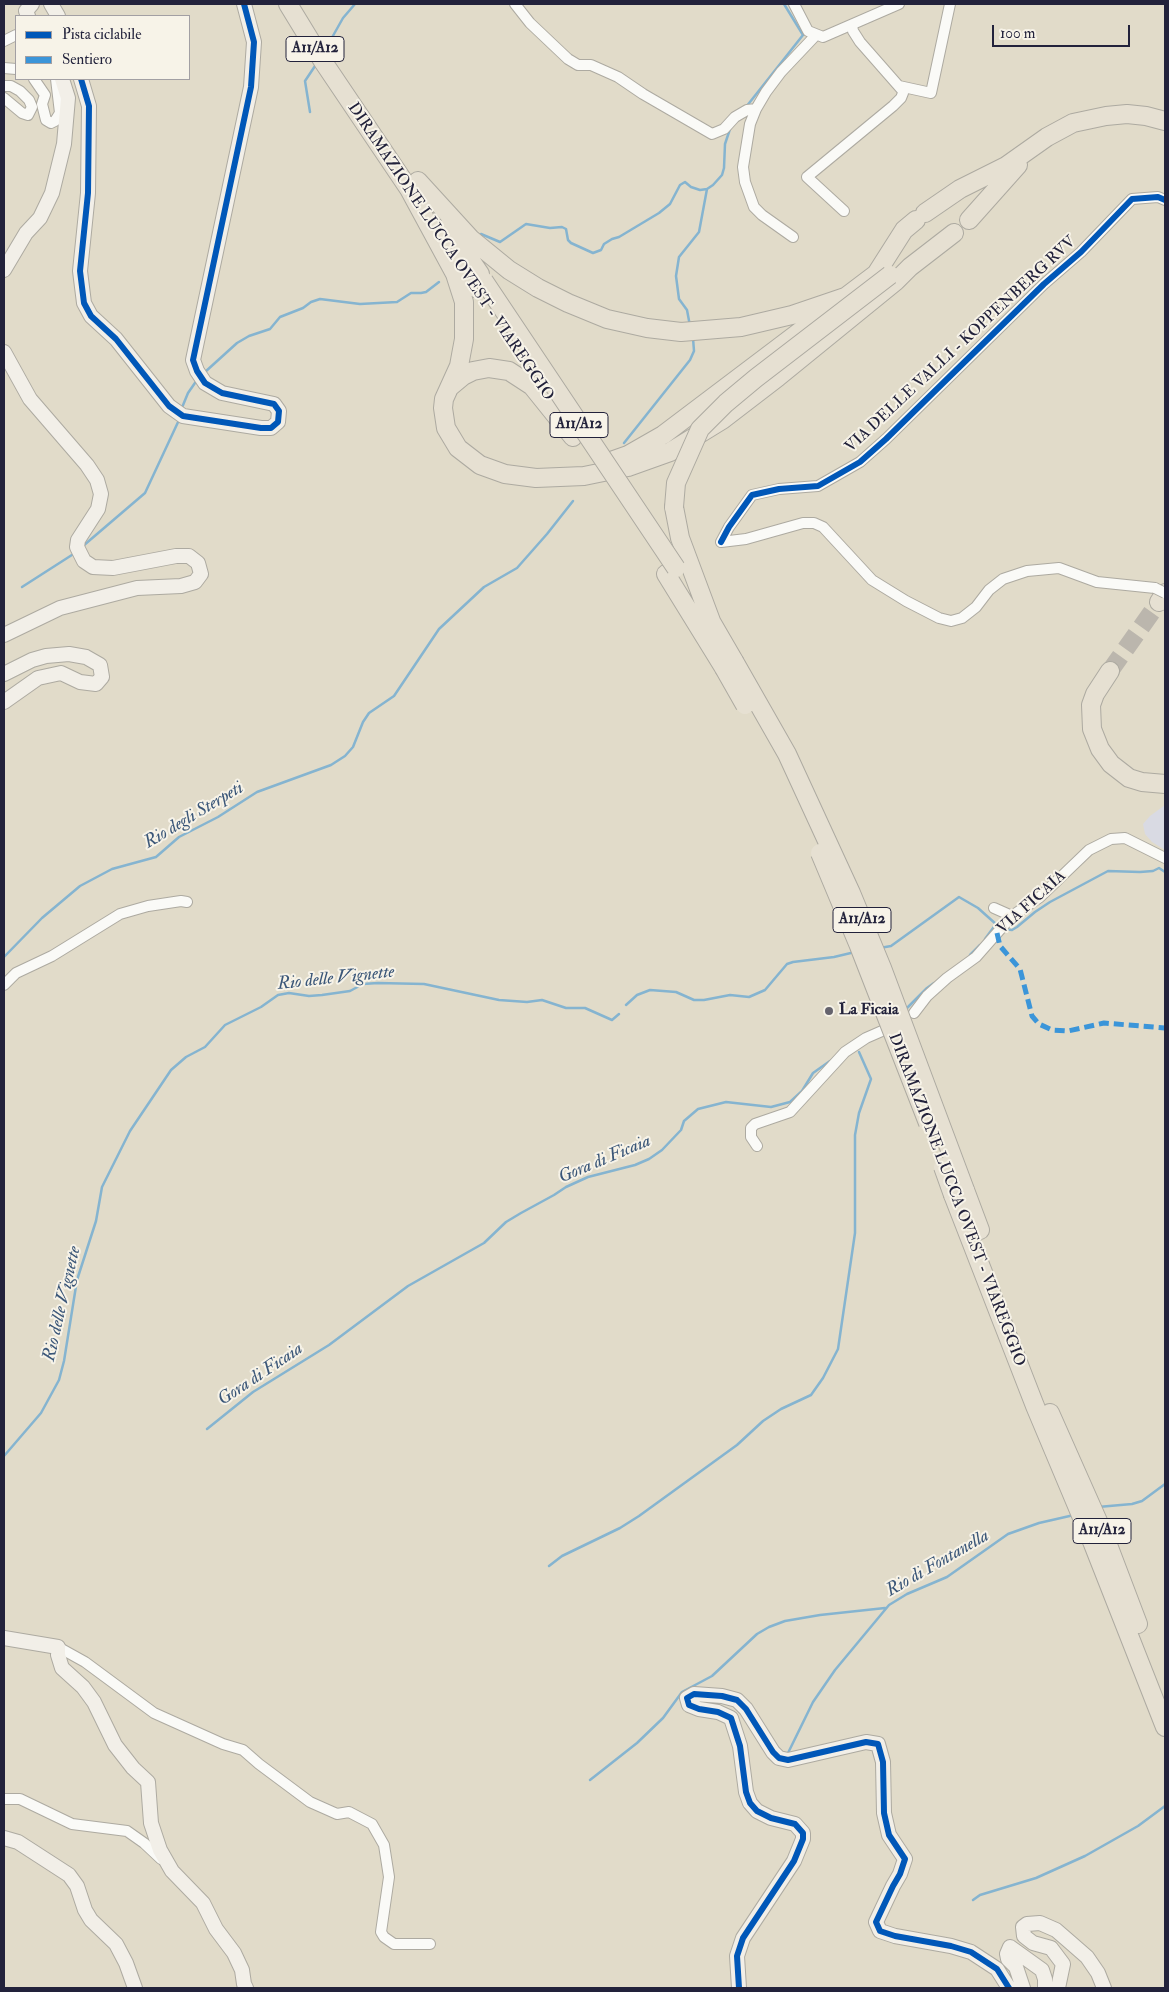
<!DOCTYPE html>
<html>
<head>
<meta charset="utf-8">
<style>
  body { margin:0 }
  #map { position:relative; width:1169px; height:1992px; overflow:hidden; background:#e1dbc9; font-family:"IM FELL Double Pica",serif }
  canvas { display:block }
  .frame { position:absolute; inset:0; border:5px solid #22223b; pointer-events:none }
  .legend { position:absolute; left:15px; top:15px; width:175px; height:65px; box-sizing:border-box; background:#f7f3e8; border:1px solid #a29fa3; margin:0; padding:6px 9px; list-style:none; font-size:15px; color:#22223b }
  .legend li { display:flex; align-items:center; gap:10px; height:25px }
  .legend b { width:25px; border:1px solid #a29fa3 }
  .scale { position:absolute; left:992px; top:25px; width:138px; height:22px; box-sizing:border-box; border:2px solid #22223b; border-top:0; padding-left:6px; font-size:15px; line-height:18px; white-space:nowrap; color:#22223b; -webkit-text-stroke:4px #f7f3e8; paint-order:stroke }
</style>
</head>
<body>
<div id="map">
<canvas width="1169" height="1992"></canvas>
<div class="frame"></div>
<ul class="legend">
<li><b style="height:6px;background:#0057b8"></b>Pista ciclabile</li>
<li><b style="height:6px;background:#3b95d9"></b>Sentiero</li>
</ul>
<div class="scale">100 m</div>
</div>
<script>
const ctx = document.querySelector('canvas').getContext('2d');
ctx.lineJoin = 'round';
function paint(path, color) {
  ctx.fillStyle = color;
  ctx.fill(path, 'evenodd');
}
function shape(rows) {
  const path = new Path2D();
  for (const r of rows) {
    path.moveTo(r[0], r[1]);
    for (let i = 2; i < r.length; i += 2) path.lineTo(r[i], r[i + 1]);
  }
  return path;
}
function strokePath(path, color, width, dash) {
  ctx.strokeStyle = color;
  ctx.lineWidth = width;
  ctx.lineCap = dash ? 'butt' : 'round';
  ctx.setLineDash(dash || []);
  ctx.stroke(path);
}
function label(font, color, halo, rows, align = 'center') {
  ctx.font = font + ' "IM FELL Double Pica",serif';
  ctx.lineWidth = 4;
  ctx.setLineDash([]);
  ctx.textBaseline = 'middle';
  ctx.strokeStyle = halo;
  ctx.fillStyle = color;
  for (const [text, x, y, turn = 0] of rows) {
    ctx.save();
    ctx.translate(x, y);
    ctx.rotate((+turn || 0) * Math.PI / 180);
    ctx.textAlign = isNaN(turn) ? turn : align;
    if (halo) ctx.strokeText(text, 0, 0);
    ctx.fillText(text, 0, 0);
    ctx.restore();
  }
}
const built = shape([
  [1165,805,1165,850,1152,842,1145,834,1143,824,1150,816]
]);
const stream = shape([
  [325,50,343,18,355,4],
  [746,107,803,35,784,4],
  [310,112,305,81,317,63],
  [481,234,500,242,526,224,550,228,562,227,566,229,568,240,571,243,593,253,601,250,604,244,612,239,619,237,659,213,670,204,680,185,685,182,691,187,700,190,707,189,713,185,722,175,724,168,725,144,730,129],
  [690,326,687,310,679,299,676,276,679,257,699,232,707,189],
  [205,372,237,343,249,336,270,329,280,317,303,308,311,302,320,299,360,304,397,302,411,293,421,293,426,292,439,282],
  [181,410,188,393,197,380],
  [624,443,690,360,694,351,693,338],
  [83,546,145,493,179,420],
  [22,587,75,553],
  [1004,929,1012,930,1017,927,1035,912,1050,902,1108,871,1140,872,1153,871,1159,868,1165,872],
  [985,939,996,924],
  [880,948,891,946,959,897,978,908,997,925],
  [970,955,980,945],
  [4,957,42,918,80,886,112,869,156,857,179,837,218,817,257,792,331,765,345,756,353,747,363,722,369,713,394,696,439,629,484,587,517,568,547,534,573,501],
  [626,1005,637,995,650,990,676,992,694,1000,704,1000,730,995,749,997,765,990,787,964,793,962,834,957,855,952],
  [905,1010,927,988,934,983],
  [207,1429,253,1392,329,1345,408,1286,484,1243,506,1222,521,1213,554,1195,566,1187,588,1177,635,1165,649,1159,662,1150,681,1130,684,1121,698,1109,726,1102,771,1107,790,1102,802,1091,813,1073,830,1061],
  [4,1456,41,1413,59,1380,64,1361,77,1280,96,1221,102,1187,130,1131,171,1070,186,1057,205,1047,225,1025,261,1007,278,995,289,993,309,996,322,995,350,991,363,984,378,983,424,984,499,1000,527,1002,542,1000,566,1008,585,1008,612,1020,619,1014],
  [1098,1507,1132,1504,1142,1501,1165,1484],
  [549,1566,562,1556,620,1528,639,1516,737,1445,763,1421,781,1409,811,1395,823,1378,838,1349,855,1233,855,1135,859,1113,871,1079,859,1052],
  [788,1753,813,1702,835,1670,889,1605,907,1594,947,1577,1008,1534,1039,1523,1074,1515],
  [590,1780,637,1743,663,1718,682,1692,712,1676,757,1634,769,1627,785,1621,820,1615,885,1608],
  [973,1900,980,1895,1036,1878,1085,1856,1138,1826,1165,1806]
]);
const highwayTunnel = shape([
  [1110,671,1159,602]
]);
const street = shape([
  [515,4,530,23,568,59,578,65,591,65,618,77,643,94,712,134,724,129,735,117,747,110,756,109],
  [794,4,808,31,823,37,899,4],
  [4,41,16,35],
  [4,68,16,69],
  [34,79,45,95,42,104,46,120,51,123,55,121,60,113,56,79],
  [4,86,11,86,20,91,29,100,32,107,28,115,22,113,4,98],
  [899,86,931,93,950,4],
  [844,211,807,177,893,106,901,98,903,93,903,91,860,42,853,31,852,25],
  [793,237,762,215,754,207,745,182,743,167,750,124,756,109,766,92,781,72,816,35],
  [721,542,729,527,752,495,779,489,818,486,860,462,886,439,1044,284,1081,252,1132,199,1158,197,1165,200],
  [721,542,746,539,803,523,814,523,823,527,872,580,906,601,939,618,951,621,962,618,976,607,989,590,1003,579,1027,571,1059,568,1097,582,1155,588],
  [994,908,1012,916],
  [4,985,16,973,52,956,120,914,148,906,181,901,187,902],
  [914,1013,927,996,947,978,976,957,1012,916,1040,897,1089,850,1111,839,1125,838,1165,858],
  [757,1146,751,1137,751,1128,755,1124,790,1112,845,1052,866,1038,882,1031],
  [58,1647,85,1662,154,1713,223,1744,243,1750,259,1764,310,1802,337,1814,349,1812,372,1824,384,1845,389,1877,381,1932,384,1937,394,1944,430,1944],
  [4,1799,20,1799,72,1824,127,1831,144,1843,161,1859]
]);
const secondary = shape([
  [51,4,58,16],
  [28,16,26,11,32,4],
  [81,79,89,106,88,193,80,271,84,303,91,316,116,339,169,406,183,416,261,428,271,428,278,422,279,411,274,404,222,393,205,383,197,371,193,360,251,87,254,42,244,4],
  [4,270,26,233,40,218,52,193,64,144,68,98,62,79],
  [4,352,30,399,87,465,97,480,101,494,98,509,78,540,77,547,84,561,93,567,113,568,176,556,189,556,198,563,201,574,195,582,181,586,137,588,60,608,4,635],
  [4,674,32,660,46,656,69,654,86,657,100,665,102,677,96,684,80,682,61,673,38,678,4,702],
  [4,1638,58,1647,58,1655,62,1668,83,1687,94,1702,115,1745,133,1768,148,1782,151,1823,160,1850,172,1871,203,1903,216,1929,234,1953,242,1970,244,1984,246,1988],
  [4,1838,18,1842,69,1875,77,1886,85,1910,91,1920,116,1944,126,1963,135,1988],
  [739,1988,737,1956,743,1938,794,1861,803,1839,803,1833,795,1824,771,1818,757,1811,750,1803,746,1792,740,1746,731,1718,718,1712,699,1709,689,1705,687,1698,694,1694,722,1696,737,1700,746,1709,773,1752,779,1758,788,1760,866,1742,878,1744,883,1762,884,1813,889,1835,905,1859,900,1874,893,1886,876,1922,880,1931,895,1936,951,1946,971,1952,997,1969,1009,1988],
  [1023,1988,1016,1967,1008,1959,1007,1954,1010,1947,1042,1970,1045,1979,1045,1988],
  [1058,1988,1063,1964,1051,1948,1033,1943,1024,1936,1023,1927,1027,1924,1040,1923,1056,1930,1071,1943,1087,1957,1098,1973,1104,1988]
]);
const highway = shape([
  [288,4,324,63,415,198],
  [418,181,471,239,509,270,538,288,568,303,607,319,647,328,681,332,741,327,792,315,845,297],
  [409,189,455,274,464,302,464,339,461,355,459,366,444,399,443,408,446,428,458,448,480,465,505,474,536,478,584,476,628,467,670,452,722,420,778,377,896,281,910,267,954,233],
  [925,213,960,189,1006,166,1047,137,1073,123,1106,116,1127,114,1146,116,1165,121],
  [969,220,1018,165],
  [448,227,480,274],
  [458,263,475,288],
  [451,386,463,376,473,371,489,368,509,371,532,386,573,437],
  [611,461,628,455,663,435,876,274,904,230,916,220],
  [674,507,680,538,711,621],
  [666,574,724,668],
  [1159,602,1165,593],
  [705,611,734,661],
  [1110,671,1095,694,1091,705,1092,729,1100,749,1111,764,1129,778,1142,782,1165,784],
  [965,1190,980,1230],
  [953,1195,1035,1406,1093,1544,1165,1727],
  [1050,1413,1105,1537,1138,1624]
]);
const streetBridge = shape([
  [1155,588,1165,593]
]);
const highwayBridge = shape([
  [484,281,676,568],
  [674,507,676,483,700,429,726,403,756,378,890,275],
  [734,661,787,754,851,893,882,968,965,1190],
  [724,668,745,705],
  [820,853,859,946,928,1123],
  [943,1167,953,1195]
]);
const quiet = shape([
  [997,933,1000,946,1020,969,1032,1016,1039,1024,1052,1030,1068,1031,1104,1023,1165,1028]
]);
const cycleway = shape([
  [81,79,89,106,88,193,80,271,84,303,91,316,116,339,169,406,183,416,261,428,271,428,278,422,279,411,274,404,222,393,205,383,197,371,193,360,251,87,254,42,244,4],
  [721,542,729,527,752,495,779,489,818,486,860,462,886,439,1044,284,1081,252,1132,199,1158,197,1165,200],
  [739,1988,737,1956,743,1938,794,1861,803,1839,803,1833,795,1824,771,1818,757,1811,750,1803,746,1792,740,1746,731,1718,718,1712,699,1709,689,1705,687,1698,694,1694,722,1696,737,1700,746,1709,773,1752,779,1758,788,1760,866,1742,878,1744,883,1762,884,1813,889,1835,905,1859,900,1874,893,1886,876,1922,880,1931,895,1936,951,1946,971,1952,997,1969,1009,1988]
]);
const markers = [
  [829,1011,5,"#65636d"]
];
const shields = [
  [315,49,58],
  [579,425,58],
  [862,920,58],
  [1102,1531,58]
];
const shieldNames = [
  ["A11/A12",315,49],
  ["A11/A12",579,425],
  ["A11/A12",862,920],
  ["A11/A12",1102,1531]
];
const streetNames = [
  ["DIRAMAZIONE LUCCA OVEST - VIAREGGIO",450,252,56],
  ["VIA DELLE VALLI - KOPPENBERG RVV",961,345,-43],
  ["VIA FICAIA",1032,903,-42],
  ["DIRAMAZIONE LUCCA OVEST - VIAREGGIO",956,1200,69]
];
const poiNames = [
  ["La Ficaia",839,1011]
];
const waterNames = [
  ["Rio degli Sterpeti",194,816,-31],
  ["Rio delle Vignette",336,979,-6],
  ["Gora di Ficaia",605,1160,-23],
  ["Rio delle Vignette",63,1304,-77],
  ["Gora di Ficaia",261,1375,-34],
  ["Rio di Fontanella",938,1564,-30]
];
paint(built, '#d9dae3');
strokePath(stream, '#85b4d0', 2.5);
strokePath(highwayTunnel, '#bbb6ad', 18, [18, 9]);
strokePath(street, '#adaaa1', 12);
strokePath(secondary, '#adaaa1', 16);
strokePath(highway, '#adaaa1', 20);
strokePath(street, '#fafaf7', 10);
strokePath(secondary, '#f2efe8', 14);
strokePath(highway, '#e6e0d2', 18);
strokePath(streetBridge, '#adaaa1', 12, []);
strokePath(highwayBridge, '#adaaa1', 20, []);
strokePath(streetBridge, '#fafaf7', 10);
strokePath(highwayBridge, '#e6e0d2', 18);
strokePath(quiet, '#3b95d9', 5, [10, 5]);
strokePath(cycleway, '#0057b8', 6);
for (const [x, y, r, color] of markers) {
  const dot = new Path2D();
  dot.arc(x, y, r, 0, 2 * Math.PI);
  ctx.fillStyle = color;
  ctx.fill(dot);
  strokePath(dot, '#f7f3e8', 2);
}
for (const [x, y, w] of shields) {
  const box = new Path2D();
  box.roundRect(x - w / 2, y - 12.5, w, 25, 4);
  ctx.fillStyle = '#f7f3e8';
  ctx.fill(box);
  strokePath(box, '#22223b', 1);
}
label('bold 15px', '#22223b', null, shieldNames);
label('16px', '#22223b', '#f7f3e8', streetNames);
label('bold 16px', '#22223b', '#f7f3e8', poiNames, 'left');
label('italic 18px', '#3a5678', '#f7f3e8', waterNames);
</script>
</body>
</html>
